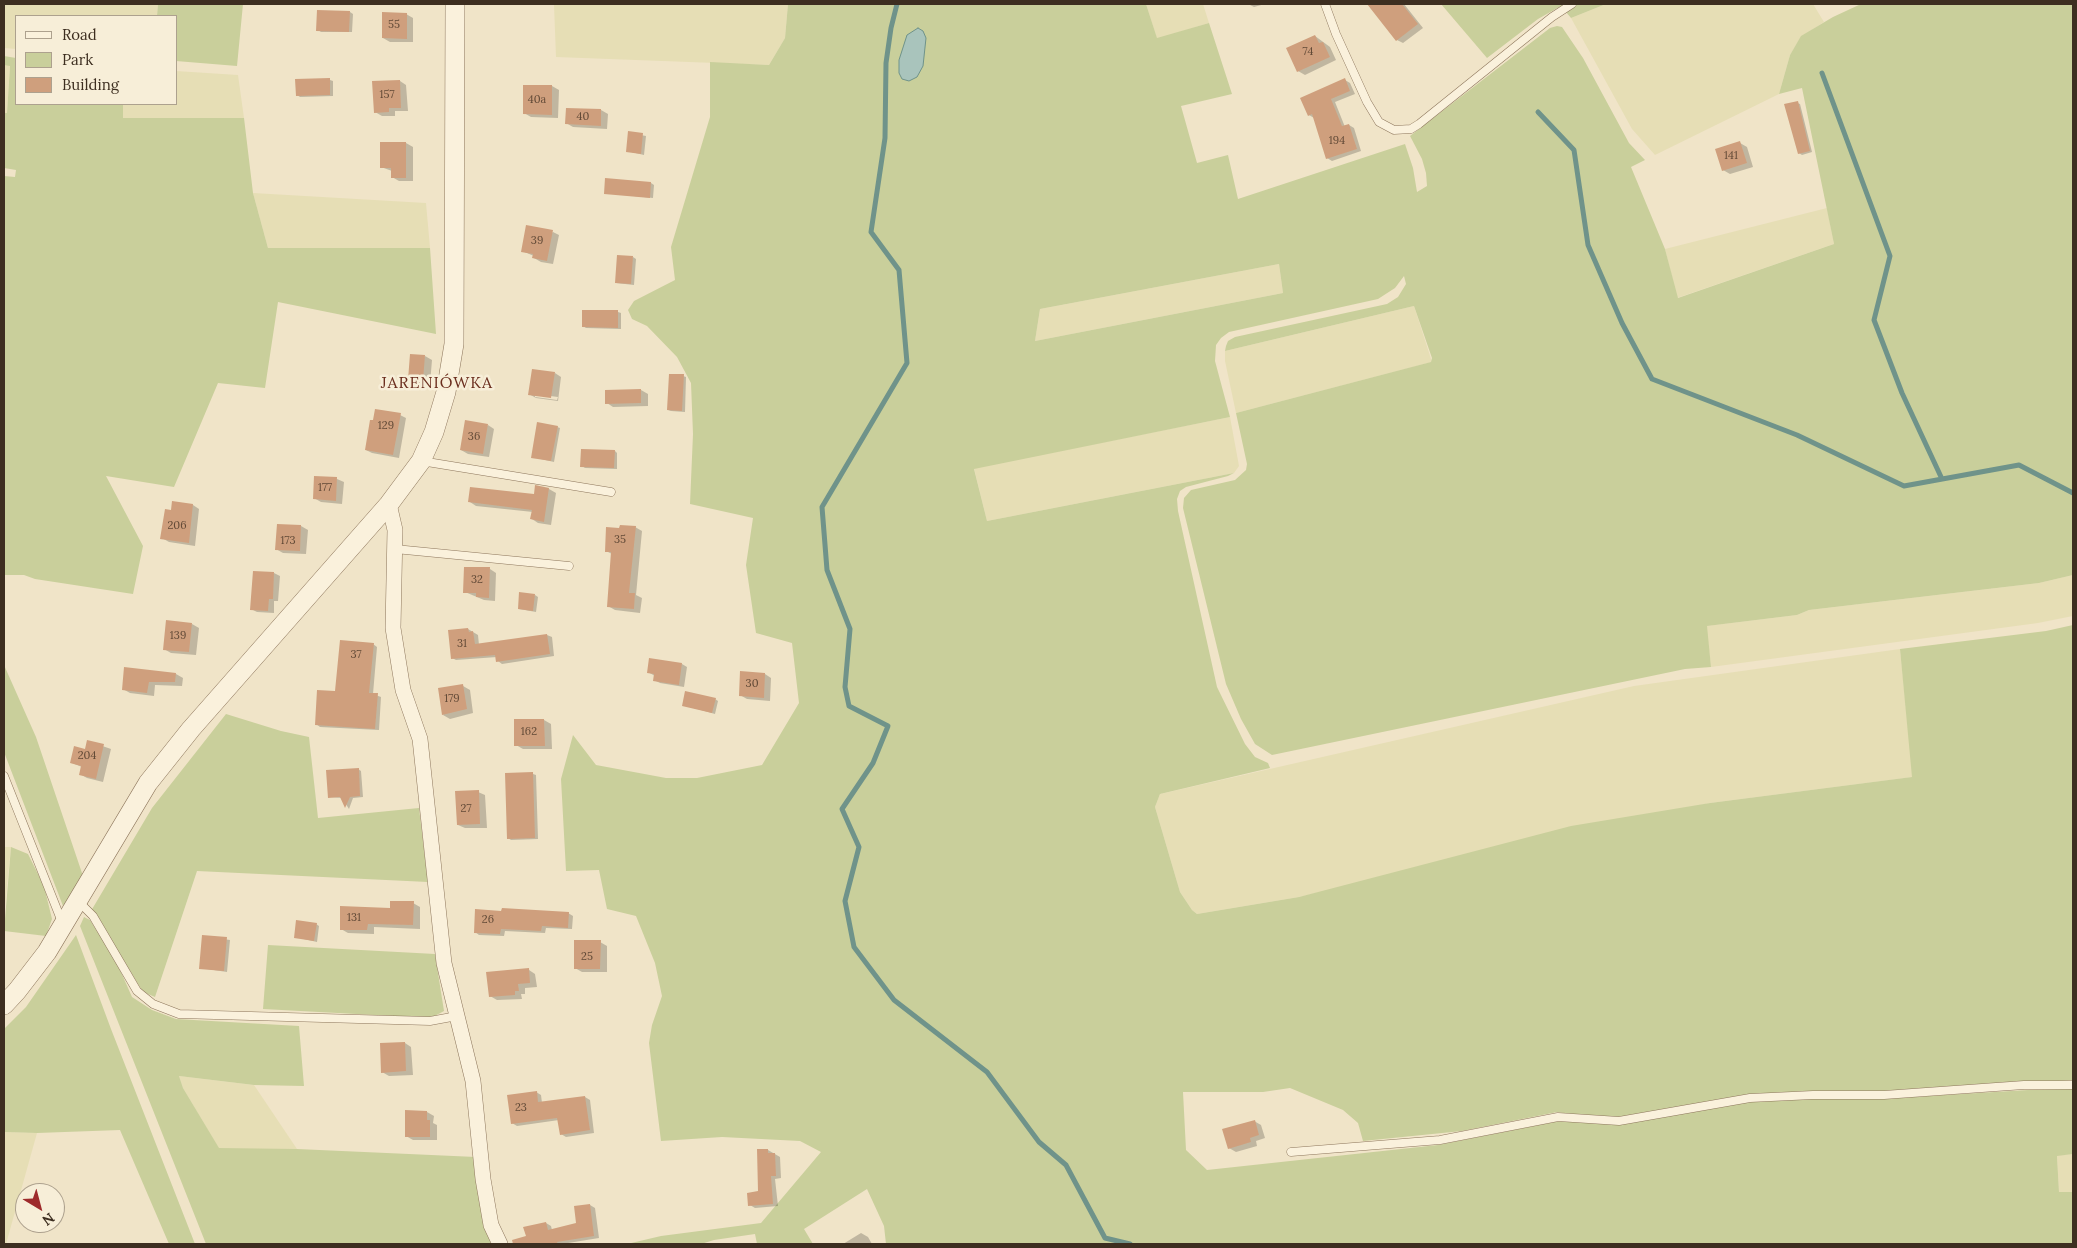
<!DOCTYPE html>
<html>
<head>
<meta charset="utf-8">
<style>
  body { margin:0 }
  #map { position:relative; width:2077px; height:1248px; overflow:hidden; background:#f0e4c8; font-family:Lora,serif }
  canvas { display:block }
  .frame { position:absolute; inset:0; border:5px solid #3d2e20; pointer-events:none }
  .legend { position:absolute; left:15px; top:15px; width:162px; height:90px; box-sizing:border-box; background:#f7eed8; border:1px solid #ada18e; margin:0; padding:6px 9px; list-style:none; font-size:15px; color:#3d2e20 }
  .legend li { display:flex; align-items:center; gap:10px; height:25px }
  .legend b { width:25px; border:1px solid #ada18e }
  .north { position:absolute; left:15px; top:1183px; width:50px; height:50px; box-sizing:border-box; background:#f7eed8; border:1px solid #ada18e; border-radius:50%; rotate:143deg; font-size:14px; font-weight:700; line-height:20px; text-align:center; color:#3d2e20 }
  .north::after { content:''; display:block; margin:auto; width:18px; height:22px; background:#9e2a2b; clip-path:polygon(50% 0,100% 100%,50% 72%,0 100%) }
</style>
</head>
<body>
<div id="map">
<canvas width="2077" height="1248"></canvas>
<div class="frame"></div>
<ul class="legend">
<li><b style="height:6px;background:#faf1dc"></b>Road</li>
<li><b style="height:14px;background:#c9cf9b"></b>Park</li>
<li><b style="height:14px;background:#cf9f7d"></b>Building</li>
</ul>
<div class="north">N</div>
</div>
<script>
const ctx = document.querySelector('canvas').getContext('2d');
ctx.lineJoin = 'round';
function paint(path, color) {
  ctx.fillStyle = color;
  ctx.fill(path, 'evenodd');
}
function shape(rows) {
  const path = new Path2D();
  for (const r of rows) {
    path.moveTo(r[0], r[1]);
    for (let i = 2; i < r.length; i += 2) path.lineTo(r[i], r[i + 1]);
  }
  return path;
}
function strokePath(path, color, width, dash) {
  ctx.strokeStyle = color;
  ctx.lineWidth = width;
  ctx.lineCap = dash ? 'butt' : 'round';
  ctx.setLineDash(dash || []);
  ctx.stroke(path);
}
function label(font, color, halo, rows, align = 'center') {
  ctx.font = font + ' Lora,serif';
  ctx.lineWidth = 5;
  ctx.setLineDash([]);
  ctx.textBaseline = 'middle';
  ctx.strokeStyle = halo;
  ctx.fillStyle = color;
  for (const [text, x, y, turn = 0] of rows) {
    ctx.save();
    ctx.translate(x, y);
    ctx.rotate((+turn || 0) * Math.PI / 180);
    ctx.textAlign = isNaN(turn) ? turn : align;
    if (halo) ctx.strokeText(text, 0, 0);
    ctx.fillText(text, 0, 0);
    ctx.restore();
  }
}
const farmland = shape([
  [4,4,158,4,157,16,16,16,16,49,4,48],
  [589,4,788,4,785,38,769,65,556,57,554,5],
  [1146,4,1203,4,1209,23,1157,39],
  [1606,4,1813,4,1824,22,1801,37,1790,55,1779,94,1655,155,1632,129,1571,18],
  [4,65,10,65,7,114,4,113],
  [176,71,238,75,244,118,122,118,123,104,176,104],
  [253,193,426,203,430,248,268,248],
  [1827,208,1834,244,1677,298,1665,249],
  [1279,264,1283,293,1035,341,1040,309],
  [1414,306,1432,362,1236,413,1225,361,1225,351],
  [1230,417,1239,466,1234,473,987,521,974,468],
  [2073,575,2073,616,2038,623,1711,667,1706,626,1797,615,1809,610,2039,583],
  [1900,649,1913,777,1710,803,1299,897,1197,914,1192,910,1180,892,1155,807,1160,794,1634,686],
  [4,847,11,847,4,917],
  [179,1076,254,1085,297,1149,219,1149,183,1088],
  [4,1132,37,1133,6,1244,4,1244],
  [2073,1154,2073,1192,2059,1192,2057,1155]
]);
const green = shape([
  [158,4,243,4,237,66,176,61,176,16,157,16],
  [788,4,1146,4,1157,38,1209,23,1232,94,1181,106,1197,163,1228,155,1238,199,1405,144,1413,168,1417,192,1427,186,1426,173,1422,159,1410,136,1550,28,1557,26,1562,27,1583,58,1629,143,1645,160,1631,167,1665,249,1678,298,1834,244,1802,88,1779,94,1790,55,1801,36,1833,17,1861,4,2073,4,2073,575,2039,583,1809,610,1797,615,1707,626,1711,667,1685,669,1272,755,1255,744,1241,719,1226,684,1183,508,1184,498,1191,490,1235,480,1246,470,1247,464,1236,413,1431,362,1432,358,1414,306,1225,351,1226,346,1228,341,1235,337,1387,304,1398,297,1406,284,1404,276,1395,288,1378,299,1229,332,1221,338,1216,345,1215,361,1230,417,974,469,987,521,1234,473,1228,476,1186,487,1180,491,1177,499,1178,511,1217,687,1245,744,1255,757,1268,763,1270,768,1160,794,1155,807,1180,892,1192,910,1197,914,1299,897,1571,826,1710,803,1912,777,1900,649,2046,631,2073,625,2073,1080,1890,1093,1895,1098,2028,1090,2073,1089,2073,1154,2057,1156,2059,1192,2073,1192,2073,1244,886,1244,884,1226,867,1189,804,1229,813,1244,757,1244,755,1234,714,1240,701,1244,627,1244,661,1236,761,1223,821,1152,800,1141,722,1137,661,1141,649,1043,652,1025,662,996,655,963,636,916,607,909,599,870,566,871,561,779,573,735,596,765,666,778,697,778,762,765,799,703,792,643,756,633,746,565,753,518,690,504,693,434,691,383,677,357,647,326,632,319,628,310,634,301,675,280,671,247,710,117,710,62,769,65,785,38],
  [1279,264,1283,293,1035,341,1040,309],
  [1290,1088,1343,1110,1358,1123,1363,1141,1462,1131,1557,1112,1584,1116,1438,1145,1207,1170,1186,1150,1183,1092,1263,1092],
  [1441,4,1606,4,1571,18,1561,6,1538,19,1487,58],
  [4,56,16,58,16,104,123,104,123,118,244,118,253,193,268,248,430,248,436,334,278,302,265,388,218,383,174,487,106,476,143,546,133,594,35,579,24,575,4,575,4,176,15,177,16,170,4,168,4,113,7,113,10,66,4,65],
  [4,665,36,737,83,876,63,906,4,752],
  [226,714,281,731,309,737,318,818,419,808,428,882,197,871,155,997,143,992,95,914,91,911,152,808],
  [11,847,28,854,44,886,52,919,46,936,4,931],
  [84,917,90,920,117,963,132,997,152,1010,176,1019,299,1026,304,1086,254,1085,179,1076,183,1088,219,1148,297,1149,476,1157,486,1229,491,1244,206,1244,80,926],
  [76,935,111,1029,195,1244,169,1244,120,1130,37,1133,4,1132,4,1029,26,1007],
  [268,945,435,954,444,1011,431,1018,263,1009]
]);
const water = shape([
  [918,28,923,31,926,38,923,66,917,77,909,81,902,79,899,73,899,60,907,35,918,28]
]);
const shadow = shape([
  [1248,4,1265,4,1254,7],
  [1369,4,1404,4,1423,28,1403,43,1397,40],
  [350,12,353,14,352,32,321,32,318,30],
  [406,14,413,18,413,42,390,42,383,38],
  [1315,36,1330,47,1336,60,1305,75,1298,71],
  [330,80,333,81,333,96,300,97,297,95],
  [1345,80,1350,83,1355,94,1335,102,1345,127,1349,125,1354,128,1361,151,1332,161,1327,158,1314,118,1309,115],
  [400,81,406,85,408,111,395,111,395,116,382,116,375,112],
  [552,86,559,90,558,118,531,117,524,113],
  [1797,103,1800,104,1812,152,1802,155,1799,153],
  [601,110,608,114,607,129,573,127,566,123],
  [630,133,646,136,644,155,627,151],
  [406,143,413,147,413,181,399,181,392,177,392,171,381,167],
  [1740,143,1747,147,1753,167,1730,174,1723,170],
  [651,183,654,185,653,198,605,193],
  [553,232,559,235,553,264,541,262,534,258,534,256,522,251],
  [633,257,636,259,634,285,616,283],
  [583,311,618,312,621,313,621,329,586,328,583,326],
  [425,356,432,360,430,384,416,383,409,379],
  [555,373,561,377,558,401,536,398,529,394],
  [535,394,558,397,557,400,535,397],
  [683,376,686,377,685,412,671,411,668,410],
  [641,390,648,394,648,406,613,407,607,403],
  [400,415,406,418,399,458,372,453,366,450],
  [488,425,494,429,489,457,468,454,461,450],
  [557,427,560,428,554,462,532,457],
  [615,451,617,453,617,469,585,468,582,466],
  [337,479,344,482,342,504,321,502,314,498],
  [536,487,549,489,556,493,551,525,538,523,532,519,533,512,476,506,470,502,535,496],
  [193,505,199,509,195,546,169,542,162,538,172,511],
  [278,526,301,526,308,530,306,554,283,553,276,549],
  [635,527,642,531,636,595,642,598,640,613,615,610,608,606,612,554,606,551,620,529],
  [490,569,496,573,495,601,484,600,465,592],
  [274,573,280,576,278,601,274,601,274,613,257,612,251,609],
  [535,595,538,597,536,612,519,609],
  [192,624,199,628,196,655,171,653,164,649],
  [468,629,478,635,479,645,547,635,552,637,554,656,502,664,498,661,497,657,456,660,452,658],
  [373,644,377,647,373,694,381,697,379,730,320,727,316,724,337,692],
  [682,664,687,667,684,687,660,683,654,680,655,676,648,672],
  [176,674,183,678,182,686,155,685,154,696,130,693,123,689],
  [765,674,771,678,770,701,747,699,740,695],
  [463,686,470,690,473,713,450,719,443,715],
  [715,699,718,701,715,714,683,705],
  [544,720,551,724,552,749,523,749,516,745],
  [88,741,111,749,103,782,87,778,80,774,82,767,72,763,86,751],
  [358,769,361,771,363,797,353,798,349,809,342,798,329,797],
  [533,774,536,775,538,839,511,840,508,838],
  [478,792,485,795,487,828,465,828,458,825],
  [413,903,420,907,420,929,374,927,374,934,348,933,341,929,391,909],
  [568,913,573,916,572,929,546,928,545,933,505,931,504,936,479,935,475,932],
  [316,924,319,926,317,942,295,937],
  [203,936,230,940,227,972,200,968],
  [600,942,607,946,607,972,582,972,575,968],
  [529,970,535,974,537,987,525,988,525,994,521,994,522,999,497,1000,490,996],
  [405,1043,411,1047,413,1075,389,1076,382,1072],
  [536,1092,541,1095,542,1103,585,1097,590,1100,594,1133,566,1137,561,1134,559,1120,517,1126,512,1123],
  [407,1111,427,1112,434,1116,433,1123,437,1125,437,1140,413,1140,406,1136],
  [1254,1121,1261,1125,1265,1138,1256,1141,1257,1146,1236,1152,1229,1148],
  [768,1150,780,1157,781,1178,775,1179,778,1206,755,1208,750,1205,760,1193],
  [590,1205,595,1208,599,1238,562,1244,522,1244,521,1239,527,1237,546,1223,551,1226,552,1230,578,1224],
  [861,1233,868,1237,872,1244,843,1244]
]);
const stream = shape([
  [897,4,891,28,886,63,885,138,871,232,899,270,907,363,822,507,827,570,850,629,845,687,849,706,888,726,873,763,842,809,859,847,845,901,854,947,894,1000,987,1072,1039,1142,1066,1165,1105,1238,1130,1244],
  [1822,73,1890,256,1874,320,1902,393,1942,479],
  [1538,112,1574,150,1588,245,1622,323,1652,379,1797,435,1904,486,2019,465,2073,493]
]);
const building = shape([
  [1367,4,1402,4,1418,24,1396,41],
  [317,10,350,11,349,32,316,31],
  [382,12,407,13,407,39,382,38],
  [1315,35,1319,43,1323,42,1330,57,1297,72,1286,48],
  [330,78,330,95,296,96,295,79],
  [1345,78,1350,91,1331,99,1342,126,1349,124,1357,149,1326,159,1312,114,1308,116,1300,98],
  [400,80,401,108,389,108,389,112,374,113,372,81],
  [523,85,552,85,552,115,523,114],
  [1798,101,1810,151,1798,154,1784,104],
  [566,108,601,109,601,126,565,124],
  [628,131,643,133,641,154,626,152],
  [1740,141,1747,163,1722,171,1715,149],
  [380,142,406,142,406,178,391,178,391,168,380,168],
  [605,178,651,182,650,198,604,194],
  [526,225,553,230,547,261,532,258,533,254,521,252],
  [617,255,633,256,631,284,615,283],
  [582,310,618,310,618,328,582,327],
  [410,354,425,355,423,381,408,380],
  [532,369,555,372,551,398,528,395],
  [669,374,684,374,682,411,667,410],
  [641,389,641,403,605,404,605,390],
  [375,409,401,413,393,455,365,450,370,420,373,420],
  [465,420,488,424,483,454,460,450],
  [537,422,558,426,551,461,531,458],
  [581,449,615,450,614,468,580,467],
  [314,476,337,477,336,501,313,499],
  [535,485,549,488,544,522,530,519,532,510,468,502,470,487,534,494],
  [172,501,193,504,189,543,160,539,165,509,171,510],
  [277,524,301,525,300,551,275,550],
  [620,525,636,526,629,593,635,593,634,609,607,607,611,552,605,552,606,527,619,528],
  [464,567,490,567,489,598,476,597,476,593,463,593],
  [253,571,274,572,273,599,269,599,268,611,250,610],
  [519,592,535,594,533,611,518,609],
  [166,620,192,623,189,652,163,650],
  [468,628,469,632,473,631,475,644,547,634,550,654,496,662,495,655,451,659,448,630],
  [340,640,374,643,369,693,378,693,375,729,315,725,317,690,335,691],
  [649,658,682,663,679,685,653,681,654,674,647,673],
  [124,667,176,673,175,682,149,682,147,693,122,690],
  [740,671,765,673,764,698,739,696],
  [463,684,467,709,442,715,438,688],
  [685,691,716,698,712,713,682,706],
  [514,719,544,719,545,746,514,746],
  [87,740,104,744,96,779,79,775,81,766,70,763,74,746,85,749],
  [359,768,360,796,350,797,345,808,340,797,328,798,326,770],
  [533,772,535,838,507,839,505,773],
  [479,790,480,824,457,825,455,791],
  [390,901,414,901,413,925,368,924,367,930,340,930,340,906,390,908],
  [502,908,569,912,568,928,542,926,541,931,501,929,500,934,474,933,475,909,501,911],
  [296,920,317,923,314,941,294,938],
  [202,935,227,937,224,971,199,969],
  [574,940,601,940,600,969,574,969],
  [529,968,530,983,518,984,519,991,515,991,515,995,489,997,486,972],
  [405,1042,406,1071,381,1073,380,1043],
  [537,1091,538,1102,585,1096,590,1130,560,1135,557,1118,511,1124,507,1095],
  [405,1110,427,1111,427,1120,430,1120,430,1137,405,1137],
  [1255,1120,1259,1135,1250,1138,1251,1142,1228,1149,1222,1129],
  [757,1149,768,1149,768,1153,775,1153,776,1176,771,1176,773,1204,748,1206,747,1193,758,1191],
  [590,1204,594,1236,557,1242,558,1244,513,1244,512,1240,526,1236,523,1227,546,1222,548,1230,576,1223,574,1206]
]);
const service = shape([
  [1325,4,1336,34,1367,102,1379,122,1394,130,1411,129,1419,124,1552,17,1572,4],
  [421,461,611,492],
  [395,549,569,566],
  [4,776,62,922],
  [78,901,93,916,137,991,153,1004,179,1014,430,1021,457,1016],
  [1291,1152,1440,1140,1558,1117,1619,1121,1750,1098,1813,1095,1884,1095,2024,1085,2073,1085]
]);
const minor = shape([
  [389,504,395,530,393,628,403,690,420,739,444,963,473,1081,483,1179,491,1225,500,1244]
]);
const tertiary = shape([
  [4,1005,17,991,47,952,148,783,191,729,389,504,421,461,434,432,446,392,454,344,455,4]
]);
const numberNames = [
  ["55",394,25],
  ["74",1308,52],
  ["157",387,95],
  ["40a",537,100],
  ["40",583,117],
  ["194",1337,141],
  ["141",1731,156],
  ["39",537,241],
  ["129",386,426],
  ["36",474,437],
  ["177",325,488],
  ["206",177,526],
  ["35",620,540],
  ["173",288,541],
  ["32",477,580],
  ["139",178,636],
  ["31",462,644],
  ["37",356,655],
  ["30",752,684],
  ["179",452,699],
  ["162",529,732],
  ["204",87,756],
  ["27",466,809],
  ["131",354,918],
  ["26",488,920],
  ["25",587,957],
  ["23",521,1108]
];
const quarterNames = [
  ["JARENIÓWKA",437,383]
];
paint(farmland, '#e6deb5');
paint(green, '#c9cf9b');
paint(water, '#a9c4bc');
strokePath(water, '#6f938a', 1);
paint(shadow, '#0003');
strokePath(stream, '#6f938a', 5);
paint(building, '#cf9f7d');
strokePath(service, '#8d765c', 9);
strokePath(minor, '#8d765c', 16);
strokePath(tertiary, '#8d765c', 20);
strokePath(service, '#faf1dc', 8);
strokePath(minor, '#faf1dc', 15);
strokePath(tertiary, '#faf1dc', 19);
label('11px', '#624a37', null, numberNames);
ctx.letterSpacing = '1px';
label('16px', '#6b2e1e', '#f7eed8', quarterNames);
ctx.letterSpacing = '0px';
</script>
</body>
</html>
